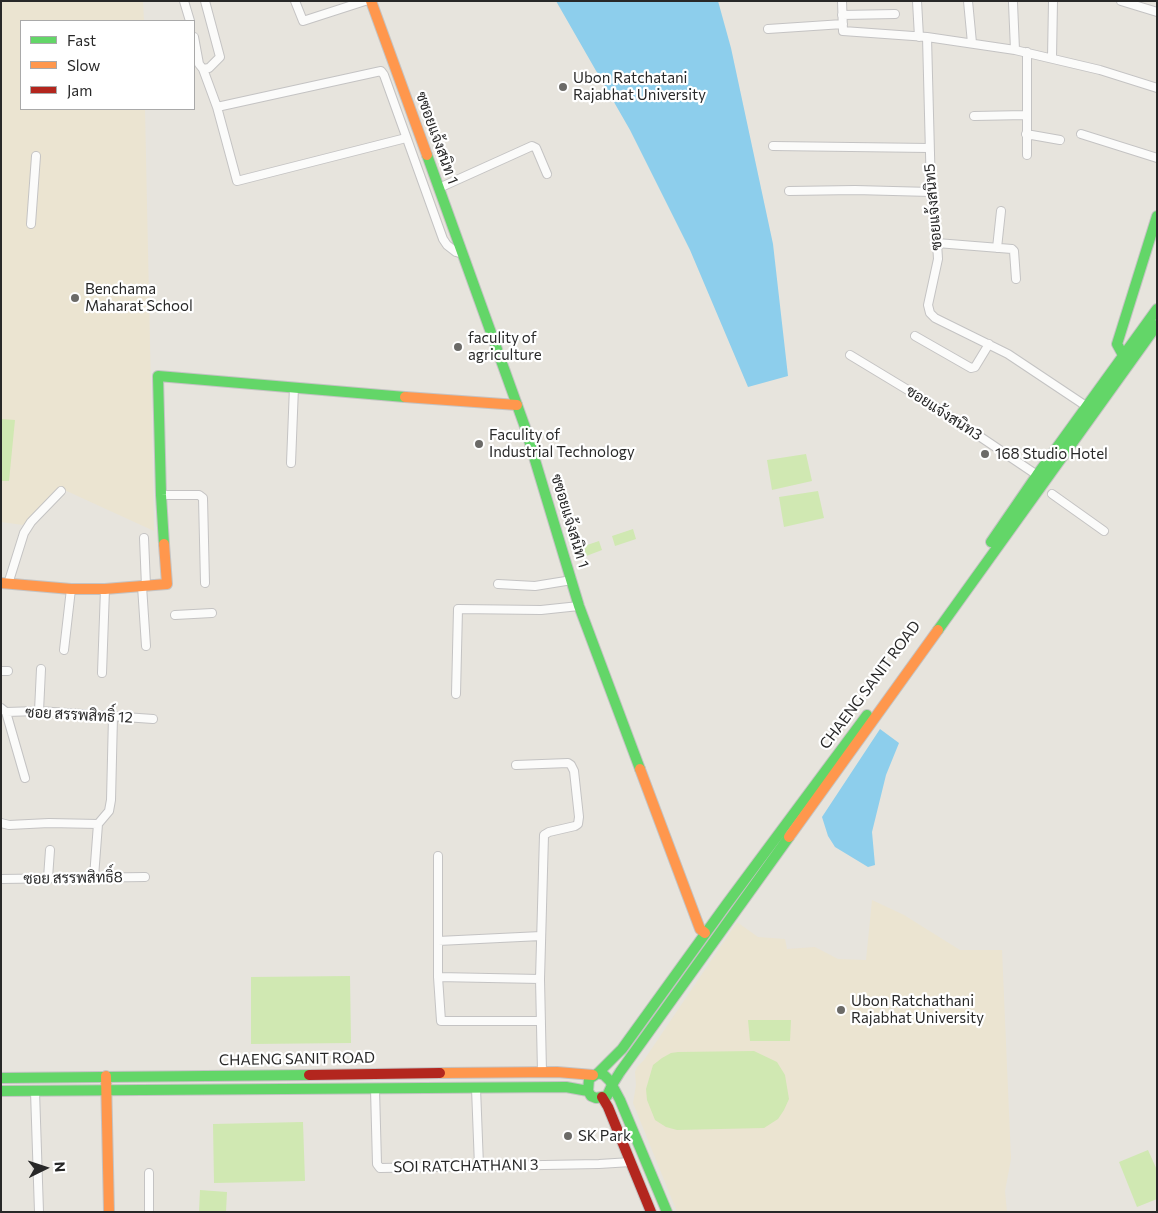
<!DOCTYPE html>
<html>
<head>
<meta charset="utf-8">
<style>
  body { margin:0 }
  #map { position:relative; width:1158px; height:1213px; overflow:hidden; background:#e7e4dd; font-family:Commissioner,sans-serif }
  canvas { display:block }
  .frame { position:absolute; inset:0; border:2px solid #282828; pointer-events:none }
  .legend { position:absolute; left:20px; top:20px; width:175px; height:90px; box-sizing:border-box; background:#fff; border:1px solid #a9a9a9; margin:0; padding:6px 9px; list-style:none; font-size:15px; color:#282828 }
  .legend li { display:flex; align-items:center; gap:10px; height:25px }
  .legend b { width:25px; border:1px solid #a9a9a9 }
  .north { position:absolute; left:20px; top:1143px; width:50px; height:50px; -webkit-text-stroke:4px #fff; paint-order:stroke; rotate:86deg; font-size:14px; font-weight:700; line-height:20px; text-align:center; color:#282828 }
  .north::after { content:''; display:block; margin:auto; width:18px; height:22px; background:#282828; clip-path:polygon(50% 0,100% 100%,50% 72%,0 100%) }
</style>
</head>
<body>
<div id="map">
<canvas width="1158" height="1213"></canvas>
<div class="frame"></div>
<ul class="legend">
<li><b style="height:6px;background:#63d668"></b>Fast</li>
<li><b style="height:6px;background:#ff974d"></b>Slow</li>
<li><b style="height:6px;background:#b3261e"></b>Jam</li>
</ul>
<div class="north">N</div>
</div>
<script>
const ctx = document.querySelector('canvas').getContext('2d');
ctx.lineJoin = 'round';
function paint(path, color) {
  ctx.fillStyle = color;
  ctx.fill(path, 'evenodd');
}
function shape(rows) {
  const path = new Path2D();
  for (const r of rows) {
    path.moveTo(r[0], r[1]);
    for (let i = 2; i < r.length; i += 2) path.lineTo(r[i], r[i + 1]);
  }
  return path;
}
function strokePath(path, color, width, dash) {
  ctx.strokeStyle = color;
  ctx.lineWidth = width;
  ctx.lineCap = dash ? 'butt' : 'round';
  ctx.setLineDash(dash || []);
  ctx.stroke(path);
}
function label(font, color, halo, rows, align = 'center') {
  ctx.font = font + ' Commissioner,Sarabun,sans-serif';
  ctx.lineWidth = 4.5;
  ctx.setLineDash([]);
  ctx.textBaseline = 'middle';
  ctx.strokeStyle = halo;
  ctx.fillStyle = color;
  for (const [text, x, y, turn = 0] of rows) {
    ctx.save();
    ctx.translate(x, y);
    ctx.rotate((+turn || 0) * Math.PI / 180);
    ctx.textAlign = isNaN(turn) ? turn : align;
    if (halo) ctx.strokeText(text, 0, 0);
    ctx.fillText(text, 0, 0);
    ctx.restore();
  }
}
const education = shape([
  [1,1,143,1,144,21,21,21,21,109,145,109,154,531,60,488,23,525,1,522],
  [872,900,904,915,960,950,1002,950,1011,1159,1005,1191,1007,1212,677,1212,633,1103,636,1085,635,1072,637,1067,644,1060,737,922,758,937,785,939,787,949,815,947,838,959,866,960]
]);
const pitch = shape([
  [1,419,15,420,9,481,1,481],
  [806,454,812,481,772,490,767,460],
  [818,491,824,518,784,527,779,497],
  [633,529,636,539,615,546,612,536],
  [599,541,602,550,581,558,578,548],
  [350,976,351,1043,251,1044,251,977],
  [748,1020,791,1020,790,1041,750,1041],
  [754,1051,777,1062,785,1075,789,1099,784,1110,778,1119,764,1128,677,1130,666,1127,655,1120,647,1100,646,1089,653,1065,662,1058,671,1053,678,1052],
  [303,1122,305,1181,214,1183,213,1124],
  [1148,1150,1157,1170,1157,1199,1137,1207,1119,1162],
  [200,1190,227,1192,226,1212,199,1212]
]);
const water = shape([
  [556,1,718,1,731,48,773,244,788,376,748,387,690,250,630,130],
  [880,729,899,743,886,775,872,832,875,865,868,867,835,847,828,836,822,817]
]);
const street = shape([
  [184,1,190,21],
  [205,1,220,57,209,68,203,69,217,107,237,181,406,138],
  [295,1,303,21,365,1],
  [842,1,843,31,927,37,1015,50,1100,70,1157,88],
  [917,1,919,37],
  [968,1,972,43],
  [1121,1,1157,12],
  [1013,3,1015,50],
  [842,15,895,14],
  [768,29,843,24],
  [194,37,199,64,203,69],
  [927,37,931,192,937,243,938,259,928,305,930,313,935,318,1008,354,1086,406],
  [1027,52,1027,155],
  [1052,58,1053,1],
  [217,107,381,71,384,75,443,239,447,245,456,252,463,254],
  [974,116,1026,115],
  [1026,134,1060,140],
  [1081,134,1157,158],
  [773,146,929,148],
  [439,188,532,146,536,148,547,174],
  [789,191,855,190,931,192],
  [31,224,36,156],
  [937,243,1012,249,1014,251,1016,279],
  [997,248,1001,211],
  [915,336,971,368,975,367,989,344],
  [850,355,936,407,1037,475],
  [291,463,294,387],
  [1052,494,1104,531],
  [161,495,199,495,203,498,205,583],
  [144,538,146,586],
  [8,584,24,533,31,522,61,491],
  [498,584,535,586,572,580],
  [142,586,146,646],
  [175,615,212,613],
  [64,650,71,589],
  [1,671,8,671],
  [102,673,105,589],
  [456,694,458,609,541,610,579,606],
  [1,708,6,712,25,778],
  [39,711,41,669],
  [6,712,39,711,153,719],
  [516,765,568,763,571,765,574,771,579,817,578,824,575,826,549,832,544,835,540,979,542,1072],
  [1,823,9,825,49,823,98,824],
  [438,856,438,977,441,1021,541,1021],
  [94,877,98,824,109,811,111,800,113,716],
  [48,878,50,850],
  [1,879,145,877],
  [438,941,541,936],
  [438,977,540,979],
  [476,1088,479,1166],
  [375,1089,377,1164,380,1168,599,1164,631,1162],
  [35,1091,39,1212],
  [149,1173,149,1212]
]);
const fast = shape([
  [427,155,525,427,579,606,640,769],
  [1123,355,1117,344,1157,216],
  [991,542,1037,475,1157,309],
  [164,544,161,495,158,376,405,397],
  [938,630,1157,325],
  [598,1073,622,1049,726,905,867,715],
  [1,1078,309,1075],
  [1,1091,566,1087,588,1091],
  [667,1212,620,1100,612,1085,610,1081,604,1075,598,1073,589,1079,588,1091,591,1096,596,1098,607,1096,612,1085,620,1072,789,837]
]);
const slow = shape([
  [371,1,427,155],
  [405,397,517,405],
  [1,583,71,589,105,589,167,584,164,544],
  [640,769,700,929,705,933],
  [789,837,938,630],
  [440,1073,557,1072,593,1075],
  [106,1076,109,1212]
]);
const jam = shape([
  [309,1075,440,1073],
  [602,1097,608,1107,651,1212]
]);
const markers = [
  [563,87,5,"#6b6a67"],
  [75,298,5,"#6b6a67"],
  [458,347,5,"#6b6a67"],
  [479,444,5,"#6b6a67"],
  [985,454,5,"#6b6a67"],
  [841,1010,5,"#6b6a67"],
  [568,1136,5,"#6b6a67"]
];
const poiNames = [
  ["Ubon Ratchatani",573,78],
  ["Rajabhat University",573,95],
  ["Benchama",85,289],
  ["Maharat School",85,306],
  ["faculity of",468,338],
  ["agriculture",468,355],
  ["Faculity of",489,435],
  ["Industrial Technology",489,452],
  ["168 Studio Hotel",995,454],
  ["Ubon Ratchathani",851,1001],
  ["Rajabhat University",851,1018],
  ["SK Park",578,1136]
];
const streetNames = [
  ["ซซอยแจ้งสนิท 1",437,138,70],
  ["ซอยแจ้งสนิท5",933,207,-95],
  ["ซอยแจ้งสนิท3",944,413,33],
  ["ซซอยแจ้งสนิท 1",570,521,73],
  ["CHAENG SANIT ROAD",870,685,-53],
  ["ซอย สรรพสิทธิ์ 12",79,715,3],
  ["ซอย สรรพสิทธิ์8",73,878,-1],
  ["CHAENG SANIT ROAD",297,1059,-1],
  ["SOI RATCHATHANI 3",466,1166,-1]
];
paint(education, '#ebe4d1');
paint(pitch, '#d0e8b2');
paint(water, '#8dceec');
strokePath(street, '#c4c3c3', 10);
strokePath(fast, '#c4c3c3', 12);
strokePath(slow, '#c4c3c3', 12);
strokePath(jam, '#c4c3c3', 12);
strokePath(street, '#fbfbfa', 8);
strokePath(fast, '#63d668', 10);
strokePath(slow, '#ff974d', 10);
strokePath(jam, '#b3261e', 10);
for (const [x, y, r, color] of markers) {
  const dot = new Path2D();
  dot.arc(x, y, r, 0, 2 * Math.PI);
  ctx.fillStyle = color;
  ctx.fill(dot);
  strokePath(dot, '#fff', 2);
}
label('15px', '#282828', '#fff', poiNames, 'left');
label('15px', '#282828', '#fff', streetNames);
</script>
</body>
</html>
